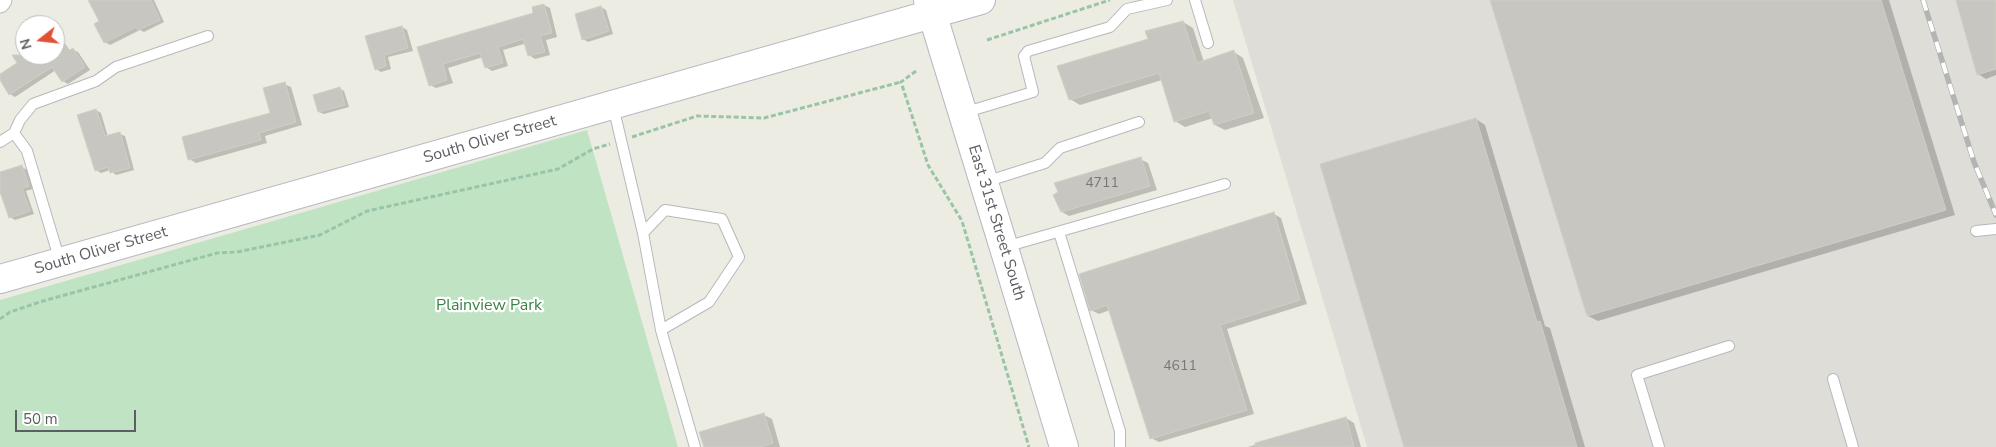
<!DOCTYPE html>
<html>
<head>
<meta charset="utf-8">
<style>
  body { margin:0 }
  #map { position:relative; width:1996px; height:447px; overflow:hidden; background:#edece3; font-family:"Nunito Sans",sans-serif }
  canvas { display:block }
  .north { position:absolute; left:15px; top:15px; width:50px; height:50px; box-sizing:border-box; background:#fff; border:1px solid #bdbfc1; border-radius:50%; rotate:254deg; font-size:14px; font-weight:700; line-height:20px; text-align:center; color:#5b5e63 }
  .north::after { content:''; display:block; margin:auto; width:18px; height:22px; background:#e15135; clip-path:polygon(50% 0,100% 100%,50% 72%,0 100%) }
  .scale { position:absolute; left:15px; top:410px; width:121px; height:22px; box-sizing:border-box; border:2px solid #5b5e63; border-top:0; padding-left:6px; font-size:15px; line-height:18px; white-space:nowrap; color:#5b5e63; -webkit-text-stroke:4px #fff; paint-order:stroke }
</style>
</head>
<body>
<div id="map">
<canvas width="1996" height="447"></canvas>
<div class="north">N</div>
<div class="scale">50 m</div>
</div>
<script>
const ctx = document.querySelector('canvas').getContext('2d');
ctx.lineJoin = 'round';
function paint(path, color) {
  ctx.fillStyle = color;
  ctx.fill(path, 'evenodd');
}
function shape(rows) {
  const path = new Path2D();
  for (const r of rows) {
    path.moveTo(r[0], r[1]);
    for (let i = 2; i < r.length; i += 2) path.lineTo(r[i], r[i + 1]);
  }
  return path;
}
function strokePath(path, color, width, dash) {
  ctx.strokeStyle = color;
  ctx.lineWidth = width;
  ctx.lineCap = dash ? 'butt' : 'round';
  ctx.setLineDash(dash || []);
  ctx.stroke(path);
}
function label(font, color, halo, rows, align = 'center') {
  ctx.font = font + ' "Nunito Sans",sans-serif';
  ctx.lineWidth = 4.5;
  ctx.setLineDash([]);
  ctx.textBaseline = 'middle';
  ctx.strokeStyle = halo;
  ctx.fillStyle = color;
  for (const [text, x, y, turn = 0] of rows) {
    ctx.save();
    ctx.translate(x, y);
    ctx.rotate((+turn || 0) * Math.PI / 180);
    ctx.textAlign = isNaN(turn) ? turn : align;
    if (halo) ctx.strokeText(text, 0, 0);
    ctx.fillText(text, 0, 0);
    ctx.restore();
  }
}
const industrial = shape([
  [1233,0,1996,0,1996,447,1367,447]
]);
const green = shape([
  [587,130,678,447,0,447,0,300]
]);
const shadow = shape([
  [91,0,154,0,164,22,144,32,140,30,110,45,105,42,101,22],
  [1491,0,1889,0,1955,215,1598,321,1588,316],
  [1957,0,1996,0,1996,75,1986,79,1978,74],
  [544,5,550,8,557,37,546,40,550,55,535,59,529,55,524,44,503,50,508,66,492,71,486,67,483,57,448,68,453,83,436,88,430,85,419,48,535,14],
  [601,7,606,10,613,34,588,42,583,39],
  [1183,22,1193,28,1204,62,1234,52,1243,58,1264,118,1225,130,1215,125,1213,118,1185,127,1175,121,1162,80,1080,105,1070,99,1150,40],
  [402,27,407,30,413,51,388,57,391,69,381,72,376,69,367,37],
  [55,33,60,36,70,51,73,50,78,52,90,70,68,84,63,81,56,70,15,97,10,94,0,76,19,63,16,59,25,53,25,55,55,55],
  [284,84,291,87,302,125,265,136,267,143,196,163,189,159,272,114],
  [339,88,344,91,349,107,324,114,319,112],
  [96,110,101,113,108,137,120,134,125,136,134,170,116,175,110,170,101,173,96,170],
  [1476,119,1485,125,1545,326,1550,328,1585,447,1405,447],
  [1140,159,1148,163,1157,190,1069,216,1062,212],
  [22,167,27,170,33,189,26,191,34,214,15,220,10,217,0,188,0,174],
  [1274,214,1281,218,1307,304,1227,329,1254,414,1159,442,1151,438,1110,310,1099,314,1091,310],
  [764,415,772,419,780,447,705,447],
  [1346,418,1354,423,1361,447,1248,447]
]);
const building = shape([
  [88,0,151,0,160,20,138,30,136,27,104,43,94,24,99,21,88,0],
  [1490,0,1881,0,1946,210,1587,316,1490,0],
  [1956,0,1996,0,1996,69,1977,75,1956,0],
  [544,4,552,33,540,36,545,52,528,56,523,39,498,47,503,63,485,68,480,53,443,64,447,80,429,86,417,47,533,13,532,7,544,4],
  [601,6,609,31,582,40,575,14,601,6],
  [1183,21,1197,63,1234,50,1254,113,1214,125,1209,111,1174,122,1159,73,1069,100,1057,66,1148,39,1145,31,1183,21],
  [402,26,408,48,384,55,386,66,375,70,365,36,402,26],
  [55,31,68,51,73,48,85,67,62,82,52,67,9,95,0,80,0,74,17,63,12,55,55,55,55,31],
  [285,82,296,122,259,133,261,140,188,160,182,137,270,113,263,88,285,82],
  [340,87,345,105,318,112,313,95,340,87],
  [96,109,105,136,120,132,130,168,110,173,108,167,95,171,77,115,96,109],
  [1476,118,1537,322,1540,321,1577,447,1404,447,1320,164,1476,118],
  [1141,157,1150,186,1061,212,1053,195,1058,192,1054,183,1141,157],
  [22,165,29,186,22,188,30,211,9,218,0,192,0,172,22,165],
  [1274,212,1300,300,1220,325,1247,410,1150,439,1107,305,1090,311,1079,274,1274,212],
  [764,413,773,443,760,447,704,447,699,432,764,413],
  [1346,417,1354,447,1255,447,1255,443,1346,417]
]);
const path = shape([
  [987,40,1110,0],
  [916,71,901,82,928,165,962,221,1029,447],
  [632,137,697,116,764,118,901,82],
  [0,319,10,312,43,301,217,253,237,252,320,235,367,211,558,169,593,149,610,144]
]);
const lane = shape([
  [1195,0,1208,43],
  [613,106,643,233,665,210,722,219,739,257,709,302,661,330,695,447],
  [963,113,1033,92,1024,56,1028,51,1110,27,1127,9,1167,0],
  [14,133,20,120,33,104,96,81,116,67,208,36],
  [0,142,14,133,27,151,60,261],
  [985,182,1045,163,1060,148,1139,122],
  [1976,231,1996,229],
  [1059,232,1120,431,1120,447],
  [643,233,661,330],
  [1005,247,1225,184],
  [1833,379,1853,447],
  [1659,447,1637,375,1729,346]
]);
const street = shape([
  [0,3,2,0]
]);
const secondary = shape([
  [928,0,1004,248,1064,447],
  [0,279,981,0]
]);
const rail = shape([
  [1923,0,1974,162,1996,215]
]);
const numberNames = [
  ["4711",1102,184],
  ["4611",1180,367]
];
const streetNames = [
  ["South Oliver Street",490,140,-16],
  ["East 31st Street South",996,223,73],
  ["South Oliver Street",101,251,-16]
];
const parkNames = [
  ["Plainview Park",489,306]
];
paint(industrial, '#dfddd7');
paint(green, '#c0e4c3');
paint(shadow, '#0003');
paint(building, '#c8c6c0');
strokePath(building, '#d1cec2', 1);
strokePath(lane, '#b5b8bd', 12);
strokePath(street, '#b5b8bd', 21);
strokePath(secondary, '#b6b9bf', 30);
strokePath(path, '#9ac4aa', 3, [5, 2.5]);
strokePath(lane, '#fff', 10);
strokePath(street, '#fff', 19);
strokePath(secondary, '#fff', 28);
strokePath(rail, '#b3b4b4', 5.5);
strokePath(rail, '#fff', 4, [11]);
label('14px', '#76787a', null, numberNames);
label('16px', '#5b5e63', '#fff', streetNames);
label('16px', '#398443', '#fff', parkNames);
</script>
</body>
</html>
